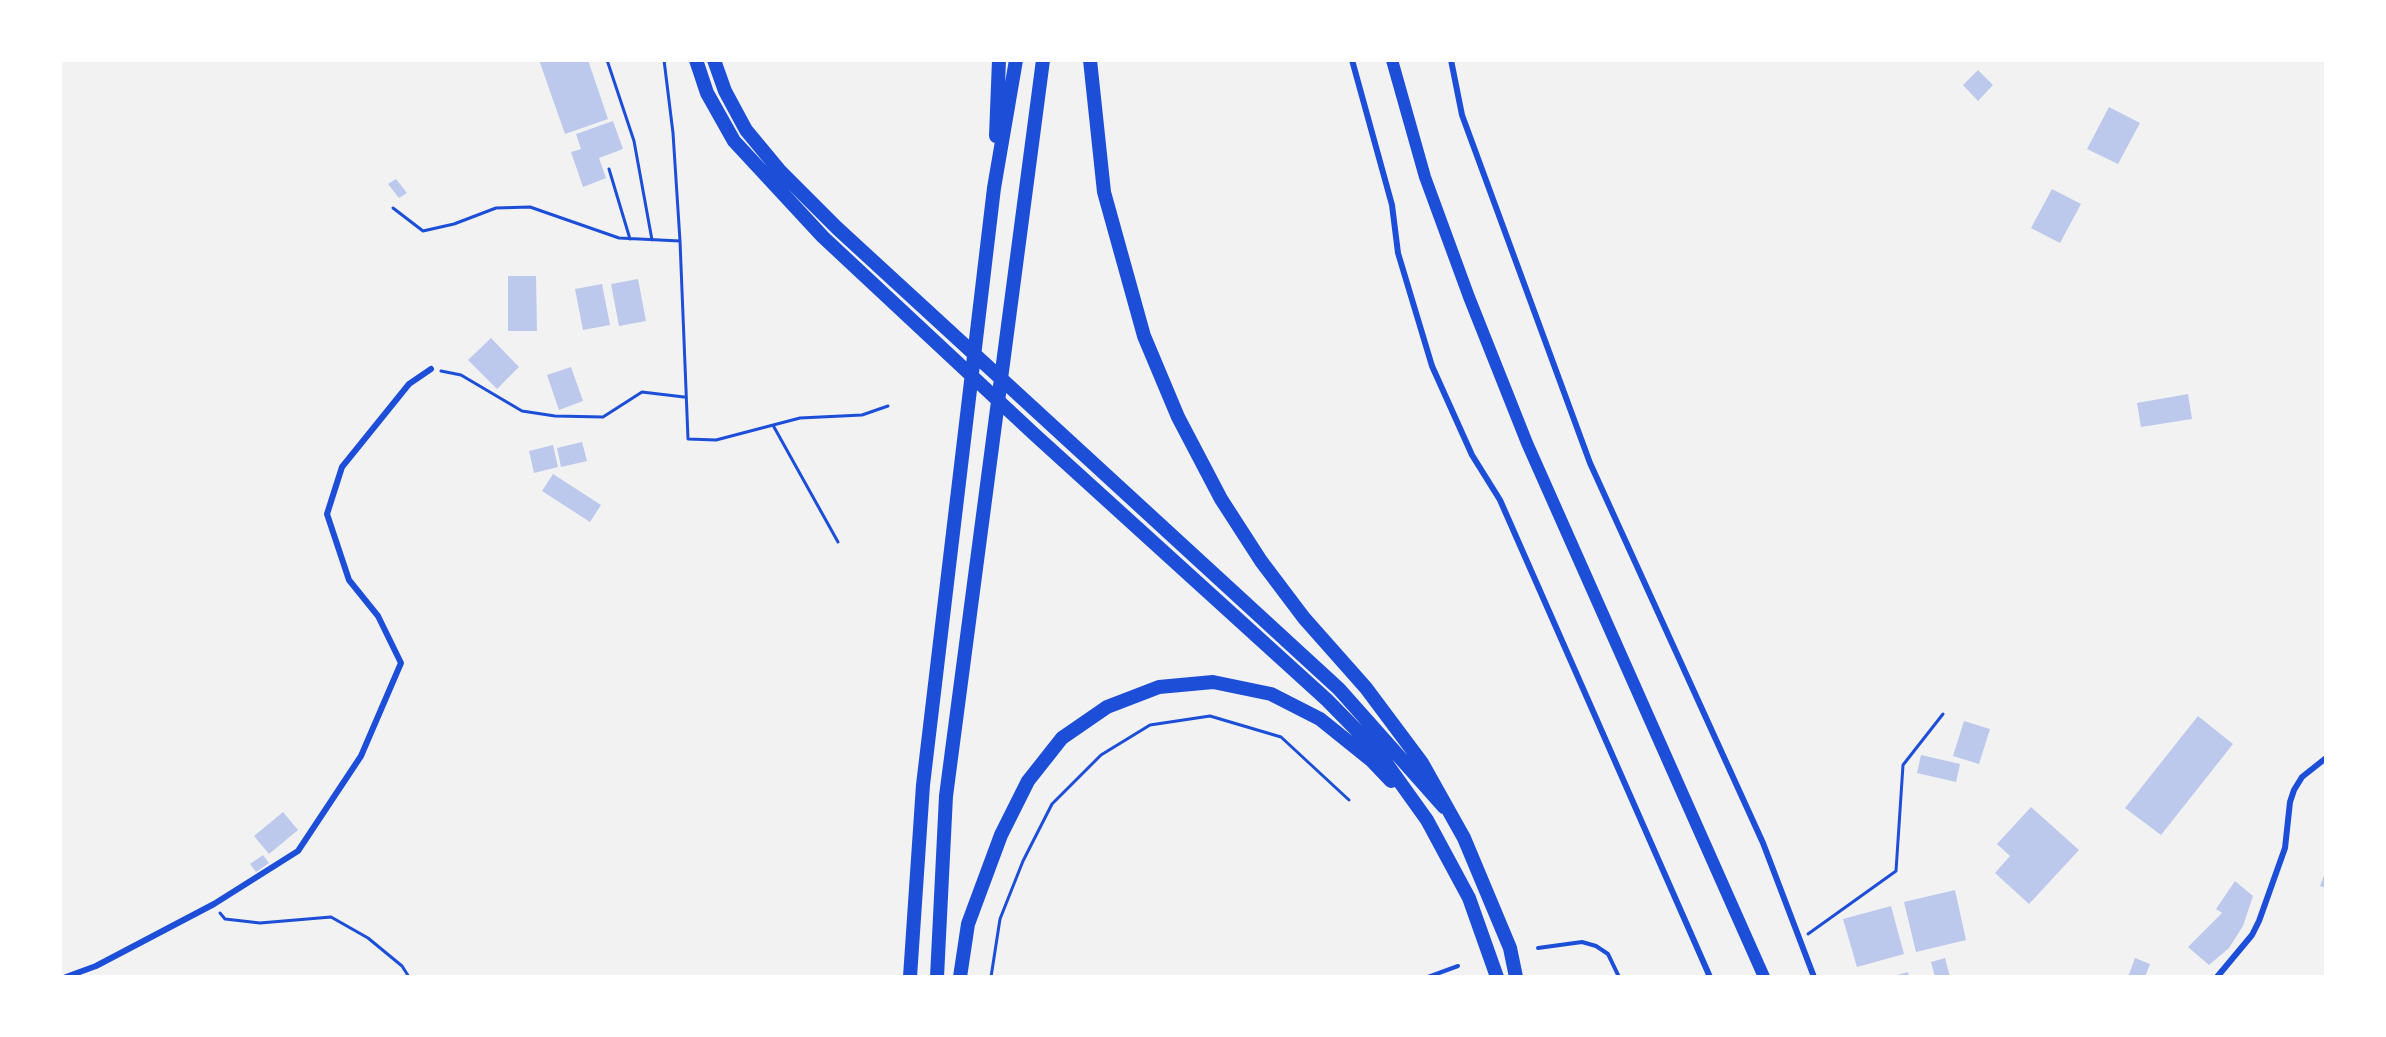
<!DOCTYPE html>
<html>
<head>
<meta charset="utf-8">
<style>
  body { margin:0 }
  #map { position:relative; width:2386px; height:1037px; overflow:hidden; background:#f2f2f2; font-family:"Varela Round",sans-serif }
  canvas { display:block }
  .frame { position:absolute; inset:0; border:62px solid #fff; pointer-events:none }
</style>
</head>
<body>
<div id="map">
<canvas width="2386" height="1037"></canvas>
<div class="frame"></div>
</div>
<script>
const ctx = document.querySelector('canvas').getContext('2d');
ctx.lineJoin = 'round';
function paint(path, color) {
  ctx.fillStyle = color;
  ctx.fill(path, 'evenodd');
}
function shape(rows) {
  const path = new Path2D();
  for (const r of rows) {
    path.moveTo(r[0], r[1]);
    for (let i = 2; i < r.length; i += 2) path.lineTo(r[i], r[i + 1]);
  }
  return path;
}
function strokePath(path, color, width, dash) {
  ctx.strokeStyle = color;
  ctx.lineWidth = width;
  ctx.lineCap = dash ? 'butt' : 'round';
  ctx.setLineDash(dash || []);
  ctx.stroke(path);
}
const building = shape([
  [539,60,588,60,608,119,565,134],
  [1978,70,1993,85,1978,101,1963,85],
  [2109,107,2140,123,2118,164,2087,149],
  [613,121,623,149,599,158,606,178,583,187,571,152,581,149,576,134],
  [396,179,407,193,399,198,388,184],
  [2052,189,2081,204,2060,243,2031,228],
  [508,276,536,276,537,331,508,331],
  [638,279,646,321,619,326,611,284],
  [602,284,610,325,583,330,575,289],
  [491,338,519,367,497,389,468,360],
  [571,367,583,401,559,410,547,375],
  [2188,394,2192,419,2141,427,2137,403],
  [582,442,587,461,561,467,557,448],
  [553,445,558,467,534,473,529,451],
  [553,474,601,505,590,522,542,491],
  [2198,716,2233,744,2161,835,2125,808],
  [1964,721,1990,729,1979,764,1953,756],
  [1921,755,1960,764,1956,782,1917,773],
  [2031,807,2079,850,2029,904,1995,873,2010,856,1997,844],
  [283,812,298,830,269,854,254,836],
  [263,855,269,863,256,872,250,864],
  [2326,870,2326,888,2320,886],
  [2235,881,2253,896,2243,926,2229,948,2209,965,2188,947,2222,913,2216,909],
  [1955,890,1966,940,1916,952,1904,902],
  [1891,906,1904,954,1857,967,1843,919],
  [1945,958,1950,977,1935,977,1931,962],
  [2135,958,2150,964,2145,977,2128,977],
  [1908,972,1909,977,1893,977,1893,976]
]);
const path = shape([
  [607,60,634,141,652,240],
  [664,60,673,133,680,241,688,439,716,440,800,418,862,415,888,406],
  [609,169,630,239],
  [393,208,423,231,454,224,496,208,530,207,619,238,680,241],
  [441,371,461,375,522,411,555,416,603,417,642,392,684,397],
  [774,427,838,542],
  [220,913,225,919,260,923,331,917,368,938,402,966,409,977],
  [1808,934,1896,871,1903,765,1943,714],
  [991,977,1000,919,1023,861,1052,804,1101,755,1150,725,1210,716,1281,737,1349,800]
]);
const service = shape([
  [1538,948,1582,942,1596,946,1608,954,1619,977],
  [1428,977,1458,966]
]);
const minor = shape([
  [1352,60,1392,205,1398,253,1432,366,1472,455,1500,500,1710,977],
  [1451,60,1462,115,1590,463,1763,843,1814,977],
  [66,977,96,966,214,904,298,851,361,756,401,663,378,616,349,580,327,514,342,467,409,384,431,369],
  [2217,977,2252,935,2259,921,2285,848,2290,802,2294,790,2302,777,2326,758]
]);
const primary = shape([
  [1392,60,1425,177,1469,297,1527,443,1764,977]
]);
const motorway = shape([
  [696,60,707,93,734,141,823,237,1034,434,1327,700,1379,753,1427,820,1469,898,1497,977],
  [714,60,725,91,746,130,780,171,837,228,1339,689,1444,807],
  [1090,60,1104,192,1144,336,1178,417,1221,499,1261,561,1304,618,1366,688,1422,763,1464,838,1510,948,1516,977],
  [996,136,999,60],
  [910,977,923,785,994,188,1016,60],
  [937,977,946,796,1043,60],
  [960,977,968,924,1001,835,1028,781,1062,738,1107,707,1159,687,1213,682,1271,694,1320,719,1371,760,1391,781]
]);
paint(building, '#bdc9ec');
strokePath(path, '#1d4ed8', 3);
strokePath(service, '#1d4ed8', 4);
strokePath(minor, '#1d4ed8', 6);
strokePath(primary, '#1d4ed8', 12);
strokePath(motorway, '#1d4ed8', 14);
</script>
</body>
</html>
